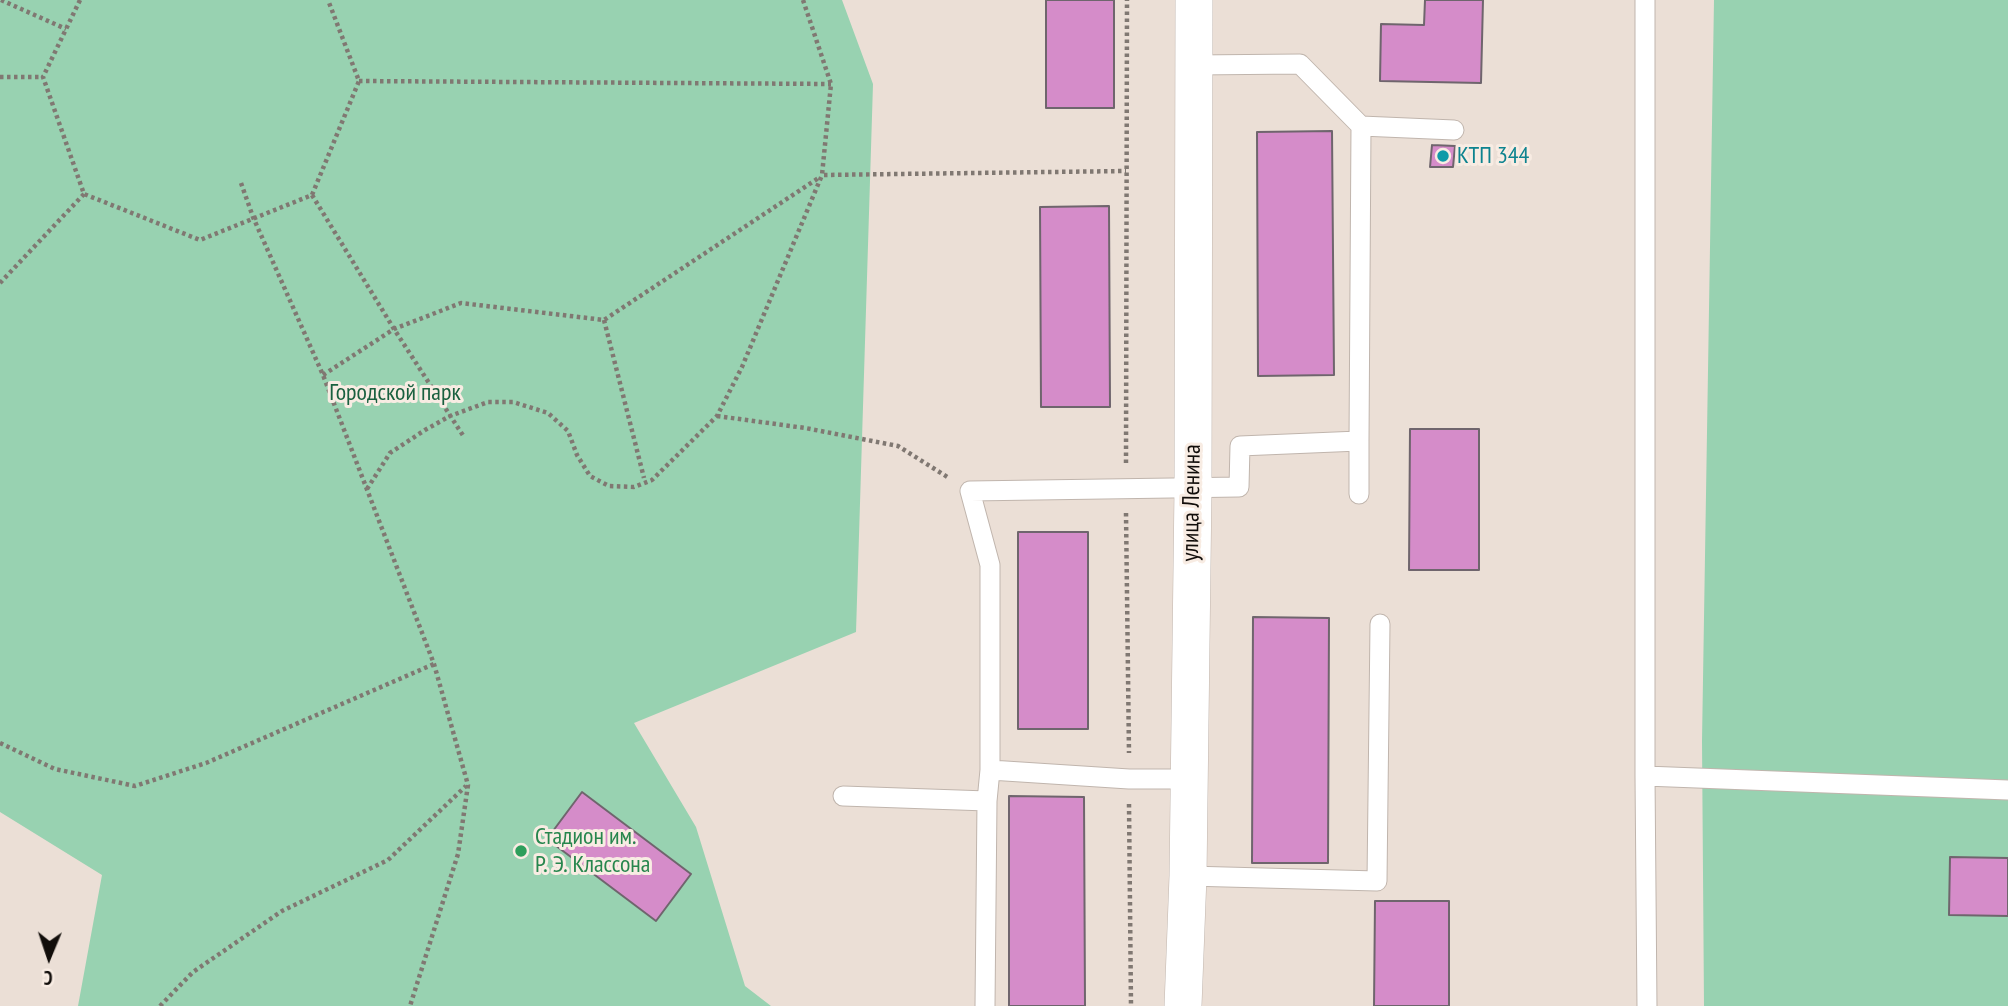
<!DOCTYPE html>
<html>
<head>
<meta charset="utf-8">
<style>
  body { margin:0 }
  #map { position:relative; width:2008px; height:1006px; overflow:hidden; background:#ebdfd6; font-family:"PT Sans Narrow",sans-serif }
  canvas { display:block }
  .north { position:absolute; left:14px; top:922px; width:70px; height:70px; -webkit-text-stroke:5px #f8ece3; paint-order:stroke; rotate:182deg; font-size:19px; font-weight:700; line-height:28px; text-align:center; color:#110d0a }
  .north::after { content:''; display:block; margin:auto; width:24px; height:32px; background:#110d0a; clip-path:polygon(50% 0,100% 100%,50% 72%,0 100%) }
</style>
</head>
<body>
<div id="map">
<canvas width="2008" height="1006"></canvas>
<div class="north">С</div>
</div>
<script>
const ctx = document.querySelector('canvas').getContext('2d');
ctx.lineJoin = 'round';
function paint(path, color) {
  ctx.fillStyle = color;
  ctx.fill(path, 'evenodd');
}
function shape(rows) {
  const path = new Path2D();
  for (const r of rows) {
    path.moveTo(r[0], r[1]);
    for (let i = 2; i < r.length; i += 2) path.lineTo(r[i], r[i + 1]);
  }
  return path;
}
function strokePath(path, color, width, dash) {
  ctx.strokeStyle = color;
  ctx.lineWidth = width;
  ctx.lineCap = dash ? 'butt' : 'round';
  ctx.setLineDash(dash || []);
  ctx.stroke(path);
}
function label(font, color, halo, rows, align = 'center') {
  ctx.font = font + ' "PT Sans Narrow",sans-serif';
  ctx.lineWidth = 6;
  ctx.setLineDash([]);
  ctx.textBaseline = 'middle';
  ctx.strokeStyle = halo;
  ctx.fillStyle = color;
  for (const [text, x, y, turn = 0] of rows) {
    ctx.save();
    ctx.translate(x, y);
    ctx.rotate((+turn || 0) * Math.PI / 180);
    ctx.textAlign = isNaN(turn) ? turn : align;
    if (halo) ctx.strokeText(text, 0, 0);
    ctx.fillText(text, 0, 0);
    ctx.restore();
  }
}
const green = shape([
  [0,0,842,0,873,84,856,632,634,723,696,827,745,986,771,1006,78,1006,102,875,0,812],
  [1714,0,2008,0,2008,1006,1704,1006,1702,741]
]);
const building = shape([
  [1046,0,1114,0,1114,108,1046,108,1046,0],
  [1425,0,1483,0,1481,83,1380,81,1381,24,1424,25,1425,0],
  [1332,131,1334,375,1258,376,1257,132,1332,131],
  [1432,145,1455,146,1453,167,1430,167,1432,145],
  [1109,206,1110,407,1041,407,1040,207,1109,206],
  [1410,429,1479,429,1479,570,1409,570,1410,429],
  [1018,532,1088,532,1088,729,1018,729,1018,532],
  [1253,617,1329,618,1328,863,1252,863,1253,617],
  [582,792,691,874,656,921,547,839,582,792],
  [1009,796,1084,797,1085,1006,1009,1006,1009,796],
  [1950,857,2008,858,2008,916,1949,915,1950,857],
  [1375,901,1449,901,1449,1006,1374,1006,1375,901]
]);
const path = shape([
  [1,0,66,29],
  [80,0,43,77,84,194,200,240,312,195,359,81,328,0],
  [803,0,831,84,822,175,1126,171],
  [0,77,43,77],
  [359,81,831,84],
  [241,183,253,217,323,375,434,664,468,785,458,854,410,1006],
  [312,195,394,329,464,437],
  [0,283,84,194],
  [604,320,644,478],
  [323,375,394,329,461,303,604,320,820,177],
  [717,416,805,428,898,446,949,478],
  [1126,463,1127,0],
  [367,489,390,453,425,430,450,416,488,402,513,402,548,413,568,431,577,455,590,476,609,486,634,487,652,480,717,416,742,367,822,175],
  [1126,513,1129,753],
  [0,743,55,769,135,786,206,763,434,664],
  [1129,804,1131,1006],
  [160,1006,193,972,282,911,388,860,466,786]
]);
const lane = shape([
  [1645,0,1645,776,1647,1006],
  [1194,65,1300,64,1361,126,1454,130],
  [1359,441,1361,126],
  [990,770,990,565,970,491,1239,487,1240,446,1359,441,1359,494],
  [1645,776,2008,790],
  [843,796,987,801,990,770,1129,779,1189,779],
  [1188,876,1377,881,1380,624],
  [985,1006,987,801]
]);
const street = shape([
  [1183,1006,1188,876,1193,489,1194,0]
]);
const markers = [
  [1443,156,7,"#0f9aa8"],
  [521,851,7,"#2e9e5b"]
];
const cultureNames = [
  ["КТП 344",1457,156]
];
const parkNames = [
  ["Городской парк",395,393]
];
const streetNames = [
  ["улица Ленина",1192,503,-89]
];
const leisureNames = [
  ["Стадион им.",535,837],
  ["Р. Э. Классона",535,865]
];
paint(green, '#98d2b1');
paint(building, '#d58cc9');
strokePath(building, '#6f656d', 2);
strokePath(lane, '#c0b5ad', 21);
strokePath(street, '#c0b5ad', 38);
strokePath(path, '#807872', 4.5, [3.5, 3.5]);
strokePath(lane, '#fff', 19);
strokePath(street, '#fff', 37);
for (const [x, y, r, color] of markers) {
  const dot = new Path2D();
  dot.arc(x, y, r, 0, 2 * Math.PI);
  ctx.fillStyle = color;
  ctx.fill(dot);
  strokePath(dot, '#f8ece3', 2.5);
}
label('24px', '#0d838f', '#f8ece3', cultureNames, 'left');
label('24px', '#19603f', '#f8ece3', parkNames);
label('24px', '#110d0a', '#f8ece3', streetNames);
label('24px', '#27864d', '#f8ece3', leisureNames, 'left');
</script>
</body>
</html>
